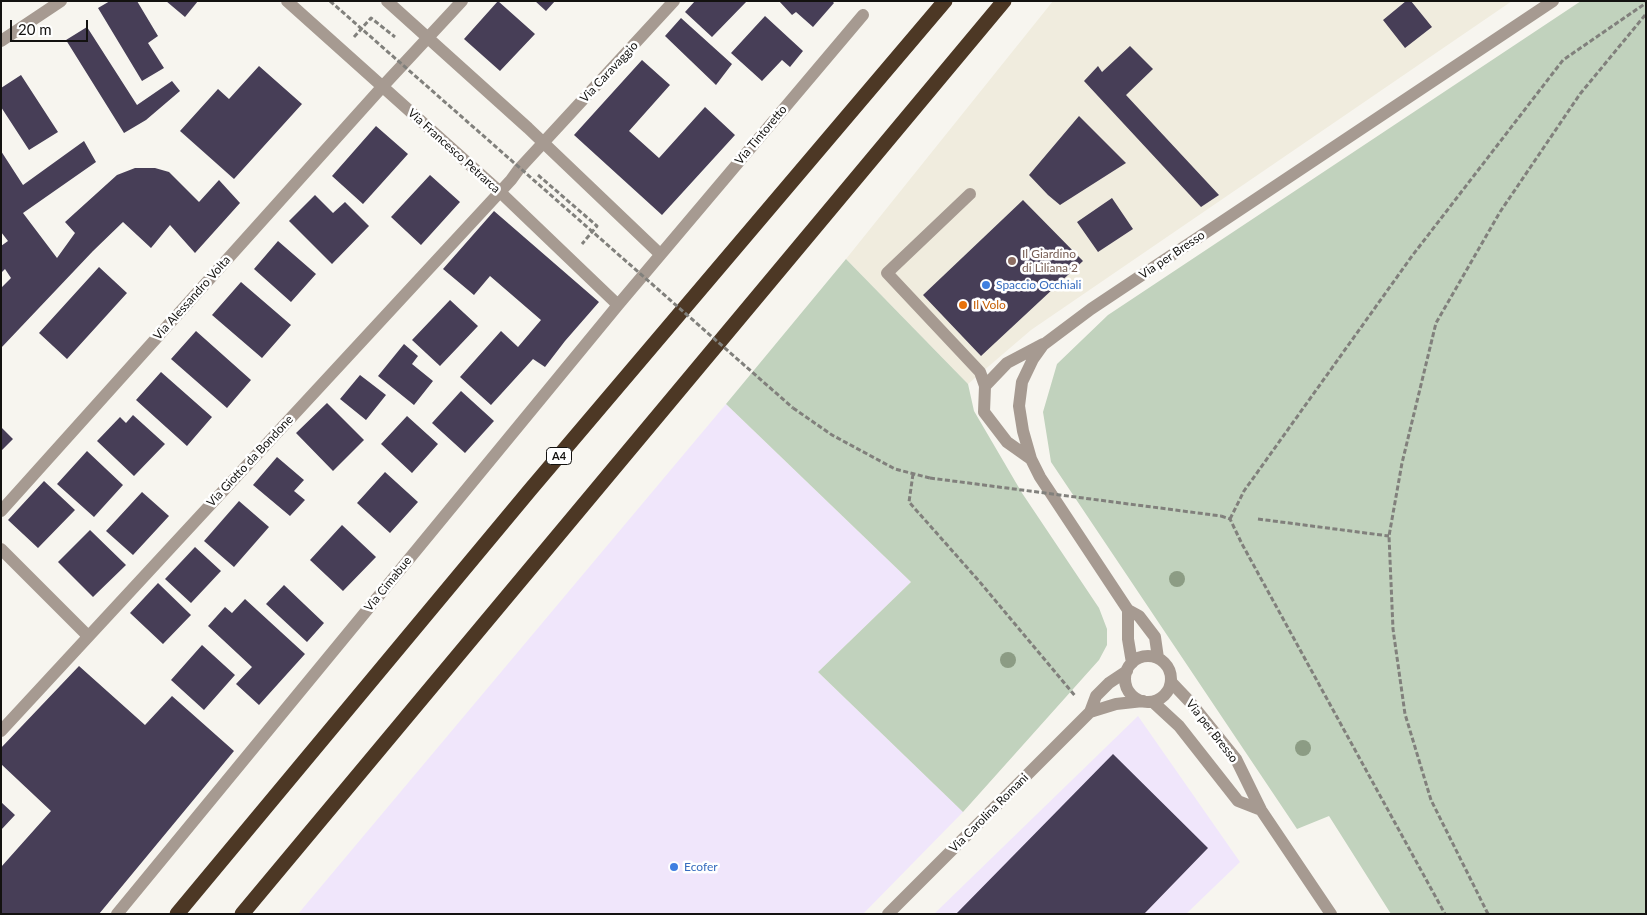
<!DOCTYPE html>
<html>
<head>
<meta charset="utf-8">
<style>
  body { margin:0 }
  #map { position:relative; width:1647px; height:915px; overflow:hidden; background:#f7f5ef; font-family:Lato,sans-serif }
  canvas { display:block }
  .frame { position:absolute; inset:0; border:2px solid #131210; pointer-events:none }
  .scale { position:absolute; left:10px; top:20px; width:78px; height:22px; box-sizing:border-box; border:2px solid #131210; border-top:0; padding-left:6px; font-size:15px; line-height:18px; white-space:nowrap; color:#131210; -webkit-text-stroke:4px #fff; paint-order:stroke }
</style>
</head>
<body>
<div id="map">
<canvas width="1647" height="915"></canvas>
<div class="frame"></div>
<div class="scale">20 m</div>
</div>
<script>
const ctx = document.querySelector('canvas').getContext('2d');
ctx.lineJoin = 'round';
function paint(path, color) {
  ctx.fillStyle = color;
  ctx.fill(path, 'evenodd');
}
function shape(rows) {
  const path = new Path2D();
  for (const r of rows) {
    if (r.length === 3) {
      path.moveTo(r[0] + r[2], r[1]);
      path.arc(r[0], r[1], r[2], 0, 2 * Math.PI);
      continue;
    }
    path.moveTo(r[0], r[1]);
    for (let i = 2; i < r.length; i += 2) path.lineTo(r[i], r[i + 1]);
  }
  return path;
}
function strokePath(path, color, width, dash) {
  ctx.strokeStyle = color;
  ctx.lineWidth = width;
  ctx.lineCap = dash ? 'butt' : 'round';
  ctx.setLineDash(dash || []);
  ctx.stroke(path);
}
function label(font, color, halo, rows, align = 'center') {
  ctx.font = font + ' Lato,sans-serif';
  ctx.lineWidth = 5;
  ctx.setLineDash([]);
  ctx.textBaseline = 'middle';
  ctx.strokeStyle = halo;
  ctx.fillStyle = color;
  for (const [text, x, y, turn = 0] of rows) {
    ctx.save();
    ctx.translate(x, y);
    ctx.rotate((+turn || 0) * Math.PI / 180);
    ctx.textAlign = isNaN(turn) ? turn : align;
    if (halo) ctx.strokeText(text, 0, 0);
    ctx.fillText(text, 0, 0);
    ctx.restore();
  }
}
const built = shape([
  [1053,1,1512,1,1031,330,968,384,846,259]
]);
const industrial = shape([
  [726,404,911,582,818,672,963,812,863,914,298,914],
  [1138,716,1240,862,1186,914,934,914]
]);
const green = shape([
  [1581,1,1646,1,1646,914,1391,914,1329,816,1297,829,1051,462,1043,412,1057,364,1108,315],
  [846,259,968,384,974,411,1022,493,1099,608,1107,629,1107,645,1099,660,963,812,818,672,911,582,726,404]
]);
const building = shape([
  [110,1,137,1,158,36,148,43,164,68,142,81,98,8],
  [166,1,198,1,185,17],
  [498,1,535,34,500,71,464,39],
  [535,1,555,1,546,11],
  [695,1,747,1,712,37,685,12],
  [779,1,832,1,834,3,813,27,796,12,792,15],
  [1406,1,1411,1,1432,27,1405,48,1383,20],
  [765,16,803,51,790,67,782,60,762,81,731,53],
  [681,18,732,64,716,85,665,36],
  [87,27,137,105,172,81,180,91,146,120,124,133,66,40],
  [1130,46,1153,69,1126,95,1219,195,1201,207,1084,81,1098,66,1102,72],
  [642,60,670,85,629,131,659,158,705,107,735,135,662,215,574,135],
  [259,66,302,104,234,179,180,131,218,89,229,99],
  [21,75,58,132,29,150,1,107,1,88],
  [1079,116,1126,163,1060,205,1048,195,1029,175],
  [376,126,408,154,363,204,332,176],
  [84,141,96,162,23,213,57,258,75,233,65,222,117,175,135,168,155,168,169,172,199,202,219,180,240,203,195,253,170,225,151,248,123,222,93,251,1,348,1,288,11,278,5,269,1,273,1,246,8,241,1,232,1,151,23,185],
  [430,175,460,202,421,245,391,217],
  [315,195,333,213,345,202,369,226,332,264,289,221],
  [1112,198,1133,229,1098,252,1077,222],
  [1023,200,1083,261,981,356,923,295],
  [494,211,599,302,565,341,545,367,533,359,491,405,460,377,501,331,518,347,541,320,490,276,474,295,443,269],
  [278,241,316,274,291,302,254,269],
  [99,267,127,293,67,359,39,333],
  [241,282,291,325,262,358,212,315],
  [450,300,478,326,440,366,412,340],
  [196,331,251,380,227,408,171,359],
  [404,344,418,356,412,364,433,381,414,405,378,376],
  [161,372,212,417,187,446,136,400],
  [360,375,386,395,366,420,340,399],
  [461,391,494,421,465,453,432,423],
  [327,403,364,440,333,471,296,433],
  [133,415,165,444,134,476,97,441,120,417,126,423],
  [407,416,438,444,412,473,381,444],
  [1,427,13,439,1,451],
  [87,451,123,485,94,517,57,484],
  [277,457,304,480,294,491,305,500,290,516,253,485],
  [385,472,418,502,390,533,357,503],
  [44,481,75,510,38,548,8,520],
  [142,492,169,516,133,555,106,531],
  [239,501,269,527,234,567,204,541],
  [342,525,376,557,343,591,310,560],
  [90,530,126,565,93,597,58,562],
  [195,547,221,571,191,603,165,579],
  [158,583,191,615,163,644,130,613],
  [284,585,324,623,307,642,266,604],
  [245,599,305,654,259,705,236,684,252,667,208,626,225,607,232,613],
  [202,645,235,675,204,710,171,680],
  [79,666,145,725,172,696,234,751,99,914,1,914,1,867,51,811,1,764,1,748],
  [1113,754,1208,848,1144,914,956,914],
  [1,802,15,815,1,830]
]);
const path = shape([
  [354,37,371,18,395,37],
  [538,175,597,226,582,244],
  [793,408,832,435,895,469,930,478],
  [913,474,909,502,979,581,1076,697],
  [1221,516,1230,519,1242,544,1445,914],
  [1230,519,1244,491,1412,256,1563,60,1646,3],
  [1258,519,1389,536],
  [1488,914,1431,800,1405,714,1393,629,1389,536,1402,463,1436,323,1500,212,1580,94,1646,14]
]);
const minor = shape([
  [287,1,499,191,618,305],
  [387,1,528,128,660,254],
  [1,41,61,1],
  [970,194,887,273,980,372,985,386],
  [1031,459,1007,442,984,412,985,386,1007,363,1043,344],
  [1,511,383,86,462,1],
  [1,549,88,636],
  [1128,610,1128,639,1132,663],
  [1148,679,23],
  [1158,658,1155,637,1139,616,1128,610,1040,477,1031,459,1023,431,1019,406,1022,382,1033,359,1043,345,1091,309,1553,1],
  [1171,682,1190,702,1236,759,1261,810,1331,914],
  [1153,702,1179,726,1238,801,1261,810],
  [1090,712,1116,704,1143,701],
  [1,731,511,180,519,169,674,1],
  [117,914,618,305,863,15],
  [888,914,1090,712,1096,696,1109,683,1127,671]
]);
const highway = shape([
  [177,914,530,490,945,1],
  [242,914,1004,1]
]);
const pathBridge = shape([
  [330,1,793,408],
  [930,478,1221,516]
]);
const trees = [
  [1177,579],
  [1008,660],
  [1303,748]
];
const markers = [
  [1012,261,5,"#8d6e63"],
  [986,285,5,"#3f7fe0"],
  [963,305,5,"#e8710a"],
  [674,867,5,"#3f7fe0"]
];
const shields = [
  [559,456,25]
];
const shieldNames = [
  ["A4",559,456]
];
const streetNames = [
  ["Via Caravaggio",609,72,-47],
  ["Via Tintoretto",761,135,-50],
  ["Via Francesco Petrarca",454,151,42],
  ["Via per Bresso",1172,255,-34],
  ["Via Alessandro Volta",192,298,-48],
  ["Via Giotto da Bondone",250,461,-47],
  ["Via Cimabue",388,584,-51],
  ["Via per Bresso",1212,731,52],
  ["Via Carolina Romani",989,813,-45]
];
const educationNames = [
  ["Il Giardino",1022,254],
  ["di Liliana 2",1022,268]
];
const shopNames = [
  ["Spaccio Occhiali",996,285],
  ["Ecofer",684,867]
];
const foodNames = [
  ["Il Volo",973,305]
];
paint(built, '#f0ecde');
paint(industrial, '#f0e6fb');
paint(green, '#c1d2bd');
paint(building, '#473e57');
strokePath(path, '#81807c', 3, [5, 2.5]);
strokePath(minor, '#a69a91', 12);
strokePath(highway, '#4d3825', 15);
strokePath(pathBridge, '#81807c', 3, [5, 2.5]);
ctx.fillStyle = '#8c9c84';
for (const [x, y] of trees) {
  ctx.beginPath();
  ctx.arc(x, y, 8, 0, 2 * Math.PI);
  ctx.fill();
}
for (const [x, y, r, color] of markers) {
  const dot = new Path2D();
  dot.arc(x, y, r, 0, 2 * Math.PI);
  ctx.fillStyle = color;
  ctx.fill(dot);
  strokePath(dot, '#fff', 2);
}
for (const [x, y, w] of shields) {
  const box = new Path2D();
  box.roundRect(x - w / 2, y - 8.5, w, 17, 4);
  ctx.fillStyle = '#fff';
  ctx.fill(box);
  strokePath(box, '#131210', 1);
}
label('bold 11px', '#131210', null, shieldNames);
label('12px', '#131210', '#fff', streetNames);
label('12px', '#785e54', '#fff', educationNames, 'left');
label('12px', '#366cbe', '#fff', shopNames, 'left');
label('12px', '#c56008', '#fff', foodNames, 'left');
</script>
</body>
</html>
